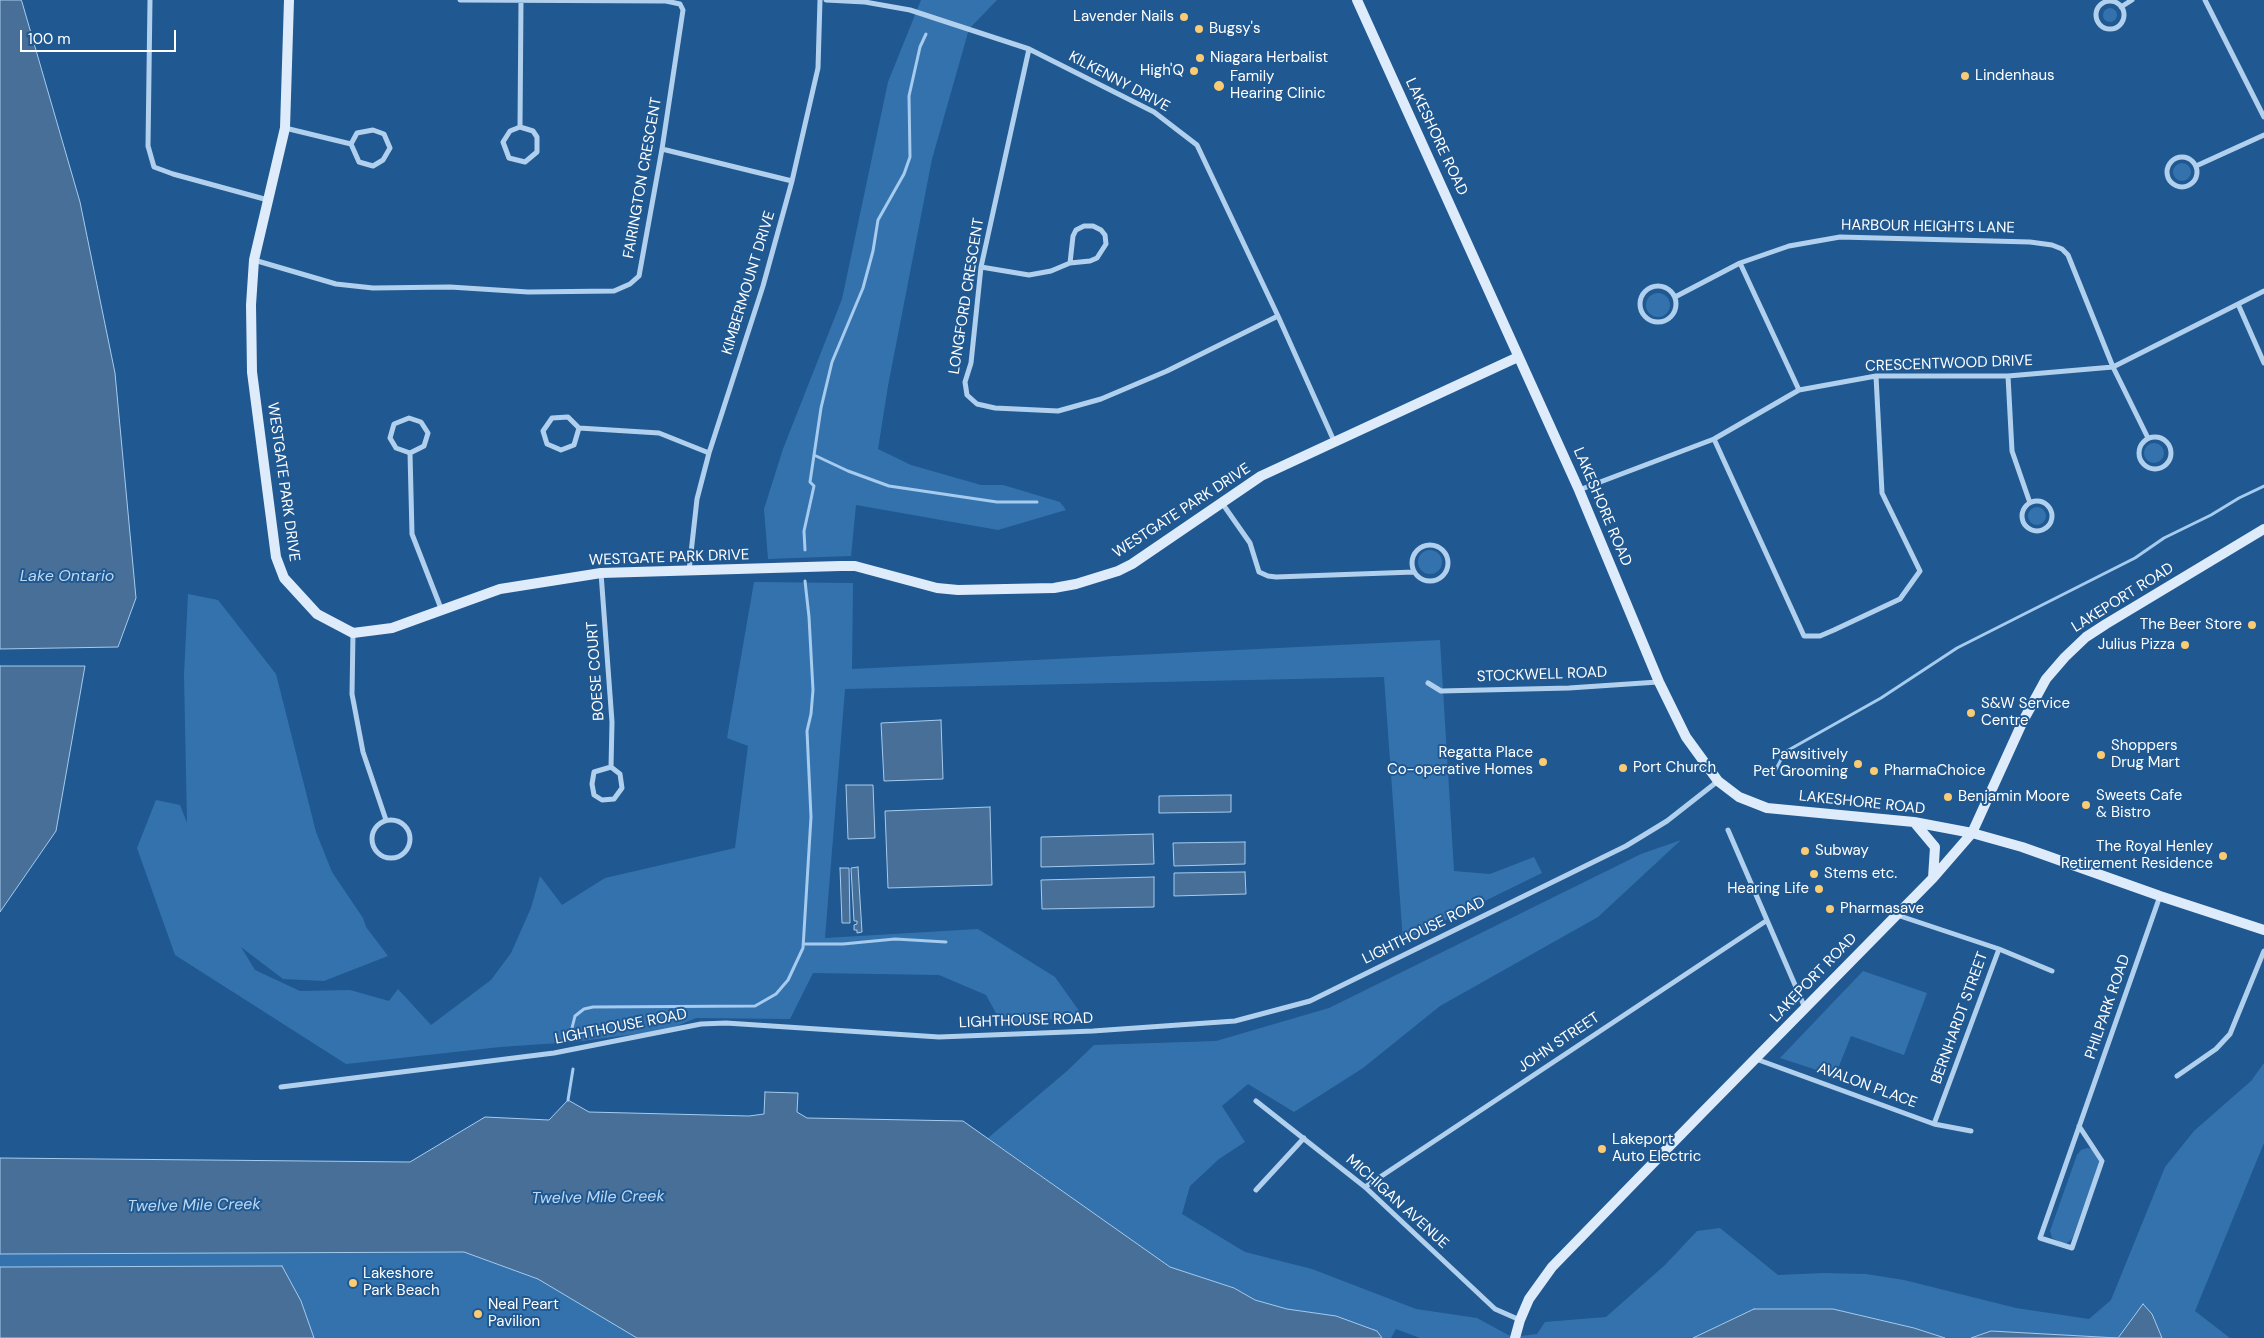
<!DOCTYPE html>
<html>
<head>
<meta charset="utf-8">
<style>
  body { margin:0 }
  #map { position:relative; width:2264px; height:1338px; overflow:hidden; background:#205891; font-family:"DM Sans",sans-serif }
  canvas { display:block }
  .scale { position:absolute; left:20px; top:30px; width:156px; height:22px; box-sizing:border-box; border:2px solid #fff; border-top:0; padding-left:6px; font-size:15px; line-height:18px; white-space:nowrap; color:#fff; -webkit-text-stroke:4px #205891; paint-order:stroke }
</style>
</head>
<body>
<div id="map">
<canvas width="2264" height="1338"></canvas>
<div class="scale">100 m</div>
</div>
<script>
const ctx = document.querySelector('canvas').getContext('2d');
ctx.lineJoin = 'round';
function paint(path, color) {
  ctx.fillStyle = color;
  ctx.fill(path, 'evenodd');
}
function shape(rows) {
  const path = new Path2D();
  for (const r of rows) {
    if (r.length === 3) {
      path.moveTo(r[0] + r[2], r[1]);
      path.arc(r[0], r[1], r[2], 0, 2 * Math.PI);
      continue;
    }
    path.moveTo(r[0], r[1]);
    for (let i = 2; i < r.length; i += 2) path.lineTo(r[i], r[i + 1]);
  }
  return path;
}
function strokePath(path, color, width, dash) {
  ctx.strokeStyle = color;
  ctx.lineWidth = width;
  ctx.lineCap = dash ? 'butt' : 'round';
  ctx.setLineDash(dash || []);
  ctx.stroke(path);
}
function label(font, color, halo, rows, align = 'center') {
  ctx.font = font + ' "DM Sans",sans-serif';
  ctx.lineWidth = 4;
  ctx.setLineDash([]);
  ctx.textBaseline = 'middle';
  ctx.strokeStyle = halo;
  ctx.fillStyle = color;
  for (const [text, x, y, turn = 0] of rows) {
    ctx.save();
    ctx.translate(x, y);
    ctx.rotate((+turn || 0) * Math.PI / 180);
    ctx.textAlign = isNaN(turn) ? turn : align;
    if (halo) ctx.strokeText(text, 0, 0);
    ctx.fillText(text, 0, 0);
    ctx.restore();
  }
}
const green = shape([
  [921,0,997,0,969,29,932,159,888,386,878,449,911,465,981,485,1003,485,1060,502,1066,510,998,530,856,505,851,556,768,559,764,509,783,449,842,299,888,82],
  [2110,15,7],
  [2182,172,9],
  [1658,305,12],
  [2154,453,10],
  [2037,516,9],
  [1430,562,12],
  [754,582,853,583,852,669,1440,640,1454,871,1490,874,1534,857,1542,873,1403,941,1384,677,845,689,825,938,978,929,1055,977,1082,1015,1003,1026,986,995,939,975,813,973,790,1019,696,1018,667,1030,574,1042,500,1047,346,1064,175,955,137,848,156,800,180,805,187,823,184,675,188,594,218,600,276,674,316,832,332,872,363,918,366,927,388,956,324,981,283,979,241,947,255,970,300,991,350,990,389,1001,398,989,431,1025,491,980,511,953,531,908,540,876,562,905,605,878,735,848,748,746,727,738],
  [1681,840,1598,917,1440,1006,1363,1068,1294,1112,1248,1084,1222,1106,1245,1142,1219,1159,1190,1186,1182,1214,1245,1252,1312,1269,1416,1309,1477,1318,1512,1337,1537,1334,1545,1322,1606,1317,1665,1265,1697,1231,1720,1228,1778,1275,1824,1273,1866,1274,1904,1280,2016,1308,2089,1319,2111,1300,2165,1167,2194,1131,2251,1081,2264,1063,2264,1143,2195,1311,2230,1338,2162,1338,2152,1314,2118,1338,1991,1331,1971,1338,1945,1338,1914,1328,1833,1309,1754,1309,1693,1338,1420,1338,1396,1329,1391,1338,1382,1338,1377,1331,1336,1316,1287,1309,1255,1300,1234,1288,1170,1267,988,1138,1067,1071,1094,1045,1216,1041,1329,1008,1641,854],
  [1863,971,1927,993,1904,1055,1851,1036,1835,1076,1780,1058],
  [2087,1148,2093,1149,2100,1161,2099,1164,2072,1239,2067,1243,2062,1243,2052,1238,2050,1231,2077,1155,2081,1150],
  [464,1252,538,1279,637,1338,314,1338,301,1301,0,1267,0,1254]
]);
const water = shape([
  [0,0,21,0,22,2,80,202,115,373,136,598,118,647,0,649,0,0],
  [0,666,85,666,56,831,0,912,0,666],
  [941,720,943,779,884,781,881,723,941,720],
  [846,785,873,785,875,838,848,839,846,785],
  [1231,795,1231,812,1159,813,1159,796,1231,795],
  [990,807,992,885,888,888,885,811,990,807],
  [1153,834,1154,864,1041,867,1041,837,1153,834],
  [1245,842,1245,864,1174,866,1173,843,1245,842],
  [858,867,862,932,857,933,857,930,854,930,854,925,857,924,857,921,854,921,851,868,858,867],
  [840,868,849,868,850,923,842,923,840,868],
  [1245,872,1246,894,1174,896,1174,873,1245,872],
  [1154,877,1154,907,1042,909,1041,880,1154,877],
  [765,1092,798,1093,797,1112,807,1118,963,1121,1170,1267,1234,1288,1255,1300,1287,1309,1336,1316,1377,1331,1382,1338,637,1338,538,1279,464,1252,0,1254,0,1158,410,1162,485,1117,549,1120,568,1100,589,1112,749,1116,764,1114,765,1092],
  [282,1266,301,1301,314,1338,0,1338,0,1267,282,1266],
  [2143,1304,2152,1314,2162,1338,1971,1338,1991,1331,2118,1338,2143,1304],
  [1754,1309,1833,1309,1914,1328,1945,1338,1693,1338,1754,1309]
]);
const stream = shape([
  [814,455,848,471,889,486,997,502,1037,502],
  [805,550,804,531,814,486,810,482,821,408,832,362,863,288,873,251,878,220,904,174,910,157,909,96,920,47,926,34],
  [1776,769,1785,752,1881,698,1957,648,2135,558,2164,538,2211,515,2239,498,2264,486],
  [803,944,843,944,895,939,946,942],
  [572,1028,575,1016,584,1009,593,1007,755,1006,776,994,788,980,803,948,811,817,807,731,811,714,813,690,809,617,805,581],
  [568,1100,573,1069]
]);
const street = shape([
  [150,0,148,146,154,167,173,174,268,200],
  [826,0,865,2,910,10,1029,49,1154,112,1197,145,1278,316,1334,441],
  [2205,0,2264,117],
  [2110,15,14],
  [2121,7,2132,0],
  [1029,49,981,267,971,363,965,382,967,395,977,404,995,408,1058,411,1101,399,1167,371,1278,316],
  [520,127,533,131,537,137,537,152,525,162,509,158,503,142,510,131,520,127,521,1],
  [285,128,351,144,359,162,373,166,383,160,390,148,384,134,373,130,357,133,351,144],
  [662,149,792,181],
  [2182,172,15],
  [2196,166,2264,135],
  [254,260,336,284,373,288,450,287,528,292,614,291,630,284,639,276,662,149,683,10,680,4,666,1,460,0],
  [1740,263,1799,390],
  [981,267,1029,275,1051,271,1070,263,1090,261,1097,258,1106,244,1105,235,1101,230,1093,226,1084,226,1076,230,1073,236,1070,263],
  [1658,304,18],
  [1675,297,1740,263,1789,246,1840,237,2030,242,2052,245,2062,249,2068,255,2113,367,2148,438],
  [2238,304,2264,363],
  [2008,376,2012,451,2030,503],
  [579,428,574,445,561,450,547,444,543,431,552,418,568,417,579,428,659,433,709,453],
  [2155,453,16],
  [1714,439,1804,636,1820,636,1834,630,1900,599,1920,571,1882,493,1876,376],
  [410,453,396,448,390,438,394,424,409,418,421,422,428,433,424,446,410,453,412,534,442,611],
  [1579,490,1714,439,1799,390,1876,376,2008,376,2113,367,2264,291],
  [2037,516,15],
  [1222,503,1250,543,1259,572,1268,576,1276,577,1414,572],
  [1430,563,18],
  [689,571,697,499,709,453,763,286,792,181,818,68,820,0],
  [601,573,612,722,611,767,594,772,592,784,594,795,602,800,614,799,622,788,620,774,611,767],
  [353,633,352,694,363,752,386,820],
  [1428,683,1441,691,1569,688,1658,682],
  [391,839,19],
  [1728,830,1805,1008],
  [1897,915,1999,949,2052,971],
  [1756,1059,1934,1124,1971,1131],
  [2177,1076,2216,1049,2230,1034,2264,951],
  [281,1087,554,1053,701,1024,726,1023,939,1037,1093,1031,1235,1021,1310,1001,1626,846,1667,821,1718,781],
  [1256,1101,1365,1187,1495,1309,1520,1320],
  [1934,1124,1999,949],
  [2079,1126,2102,1161,2072,1248,2040,1238,2160,896],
  [1365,1187,1766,921],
  [1256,1190,1304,1138]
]);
const secondary = shape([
  [289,0,285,128,254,260,251,305,252,372,276,557,284,578,317,614,353,633,392,628,500,589,601,573,840,566,855,566,937,588,958,590,1054,588,1076,584,1118,571,1132,564,1261,476,1518,357],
  [1357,0,1579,490,1659,682,1686,737,1718,781,1739,797,1767,808,1914,822,1972,833,2022,847,2160,896,2264,930],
  [1914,822,1935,847,1933,878],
  [1515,1338,1520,1320,1529,1299,1552,1267,1696,1119,1933,878,1972,833,2023,721,2046,679,2065,657,2086,637,2106,624,2264,529]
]);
const markers = [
  [1184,17,5,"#facb72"],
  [1199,29,5,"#facb72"],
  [1200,58,5,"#facb72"],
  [1194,71,5,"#facb72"],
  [1965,76,5,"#facb72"],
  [1219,86,6,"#facb72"],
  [2252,625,5,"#facb72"],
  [2185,645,5,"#facb72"],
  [1971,713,5,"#facb72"],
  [2101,755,5,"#facb72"],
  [1543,762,5,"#facb72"],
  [1858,764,5,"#facb72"],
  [1623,768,5,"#facb72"],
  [1874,771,5,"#facb72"],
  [1948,797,5,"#facb72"],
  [2086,805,5,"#facb72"],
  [1805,851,5,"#facb72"],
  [2223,856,5,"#facb72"],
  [1814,874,5,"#facb72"],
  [1819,889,5,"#facb72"],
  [1830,909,5,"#facb72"],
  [1602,1149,5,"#facb72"],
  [353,1283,5,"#facb72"],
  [478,1314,5,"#facb72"]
];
const poiNames = [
  ["Lavender Nails",1174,17,"right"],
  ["Bugsy's",1209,29],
  ["Niagara Herbalist",1210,58],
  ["High'Q",1184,71,"right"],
  ["Lindenhaus",1975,76],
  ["Family",1230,77],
  ["Hearing Clinic",1230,94],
  ["The Beer Store",2242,625,"right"],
  ["Julius Pizza",2175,645,"right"],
  ["S&W Service",1981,704],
  ["Centre",1981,721],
  ["Shoppers",2111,746],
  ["Drug Mart",2111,763],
  ["Regatta Place",1533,753,"right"],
  ["Co-operative Homes",1533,770,"right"],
  ["Pawsitively",1848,755,"right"],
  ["Pet Grooming",1848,772,"right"],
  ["Port Church",1633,768],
  ["PharmaChoice",1884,771],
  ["Sweets Cafe",2096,796],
  ["& Bistro",2096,813],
  ["Benjamin Moore",1958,797],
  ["The Royal Henley",2213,847,"right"],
  ["Retirement Residence",2213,864,"right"],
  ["Subway",1815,851],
  ["Stems etc.",1824,874],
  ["Hearing Life",1809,889,"right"],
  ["Pharmasave",1840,909],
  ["Lakeport",1612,1140],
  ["Auto Electric",1612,1157],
  ["Lakeshore",363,1274],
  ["Park Beach",363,1291],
  ["Neal Peart",488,1305],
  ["Pavilion",488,1322]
];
const streetNames = [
  ["KILKENNY DRIVE",1119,82,28],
  ["LAKESHORE ROAD",1436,137,65],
  ["FAIRINGTON CRESCENT",643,178,-80],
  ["HARBOUR HEIGHTS LANE",1928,227,1],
  ["KIMBERMOUNT DRIVE",749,283,-73],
  ["LONGFORD CRESCENT",967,296,-81],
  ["CRESCENTWOOD DRIVE",1949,364,-2],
  ["WESTGATE PARK DRIVE",283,482,82],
  ["LAKESHORE ROAD",1602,507,67],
  ["WESTGATE PARK DRIVE",1182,511,-33],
  ["WESTGATE PARK DRIVE",669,558,-2],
  ["LAKEPORT ROAD",2123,598,-32],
  ["BOESE COURT",596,671,-94],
  ["STOCKWELL ROAD",1542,675,-2],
  ["LAKESHORE ROAD",1862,803,6],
  ["LIGHTHOUSE ROAD",1424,931,-26],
  ["LAKEPORT ROAD",1814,978,-46],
  ["PHILPARK ROAD",2108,1007,-71],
  ["BERNHARDT STREET",1960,1018,-70],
  ["LIGHTHOUSE ROAD",1026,1021,-2],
  ["LIGHTHOUSE ROAD",621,1027,-11],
  ["JOHN STREET",1559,1043,-34],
  ["AVALON PLACE",1867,1086,20],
  ["MICHIGAN AVENUE",1397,1202,42]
];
const waterNames = [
  ["Lake Ontario",67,577],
  ["Twelve Mile Creek",598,1198,-1],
  ["Twelve Mile Creek",194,1206,-1]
];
paint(green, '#3472ae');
paint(water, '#486f98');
strokePath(water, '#a5cbee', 1);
strokePath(stream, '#a5cbee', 3);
strokePath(street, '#b1d0ed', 5);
strokePath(secondary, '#ddebfa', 10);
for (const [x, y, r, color] of markers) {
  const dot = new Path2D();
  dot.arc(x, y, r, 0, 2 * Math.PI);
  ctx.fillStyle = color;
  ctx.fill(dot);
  strokePath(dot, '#205891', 2);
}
label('15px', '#fff', '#205891', poiNames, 'left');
label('15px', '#fff', '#205891', streetNames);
label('italic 16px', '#bdd9f4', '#205891', waterNames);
</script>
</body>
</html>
